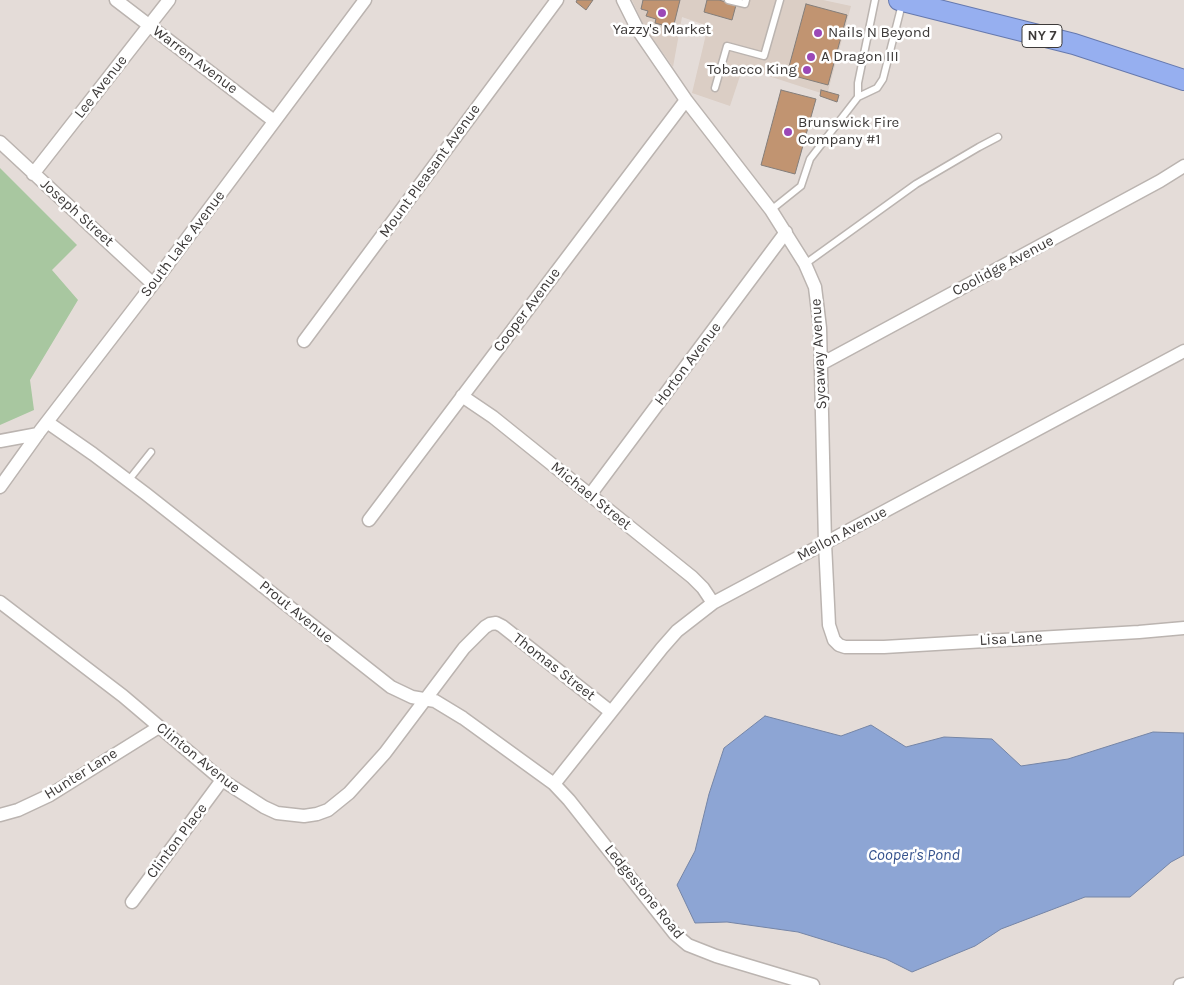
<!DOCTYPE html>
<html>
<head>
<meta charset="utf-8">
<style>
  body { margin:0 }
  canvas { display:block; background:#e4dcd8 }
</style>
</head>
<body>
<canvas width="1184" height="985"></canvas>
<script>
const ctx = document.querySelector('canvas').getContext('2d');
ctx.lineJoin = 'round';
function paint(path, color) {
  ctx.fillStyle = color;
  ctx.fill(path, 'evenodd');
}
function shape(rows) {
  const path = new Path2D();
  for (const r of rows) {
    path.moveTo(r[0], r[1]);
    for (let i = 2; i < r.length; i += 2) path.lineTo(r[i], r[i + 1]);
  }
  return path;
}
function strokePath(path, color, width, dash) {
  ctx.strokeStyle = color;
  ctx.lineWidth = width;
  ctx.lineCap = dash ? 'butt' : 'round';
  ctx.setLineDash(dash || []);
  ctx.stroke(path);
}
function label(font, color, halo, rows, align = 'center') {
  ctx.font = font + ' Karla,sans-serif';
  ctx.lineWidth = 5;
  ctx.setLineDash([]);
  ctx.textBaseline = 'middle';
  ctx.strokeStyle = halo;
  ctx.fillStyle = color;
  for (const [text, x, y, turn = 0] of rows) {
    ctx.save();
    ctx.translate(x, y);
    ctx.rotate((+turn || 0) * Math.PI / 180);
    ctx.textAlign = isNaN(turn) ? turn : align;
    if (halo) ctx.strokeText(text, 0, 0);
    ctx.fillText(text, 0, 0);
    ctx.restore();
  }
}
const built = shape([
  [632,0,823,0,851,6,827,95,747,69,741,73,730,106,692,93,708,26,682,17,673,67,644,26]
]);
const green = shape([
  [0,168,77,245,52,270,78,300,30,380,34,410,0,425]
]);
const water = shape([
  [765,716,841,736,871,725,906,747,944,737,992,739,1021,766,1068,759,1153,732,1184,733,1184,855,1171,862,1130,897,1085,897,1001,929,975,946,912,972,886,959,798,932,727,922,695,923,677,885,695,851,709,794,724,748,765,716]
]);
const building = shape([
  [577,0,593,0,586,10,576,2,577,0],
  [643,0,680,0,673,28,655,23,656,19,646,16,648,11,641,9,643,0],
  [707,0,719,0,736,5,732,20,704,12,707,0],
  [806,4,847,15,828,85,787,74,806,4],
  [781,90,816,99,795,174,761,165,781,90],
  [821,90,839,95,837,102,820,96,821,90]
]);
const service = shape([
  [728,0,745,4,746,0],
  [875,0,858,83,858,97,877,88,883,79,902,4],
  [715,88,727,46,764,56,780,0],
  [771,210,801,186,810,159,858,97],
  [805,264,916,184,979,147,998,137],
  [128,481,151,452]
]);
const minor = shape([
  [116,0,274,121],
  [623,0,638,30,686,100,771,210,805,264,815,287,820,328,825,543,829,625,834,640,839,645,845,647,884,647,1139,632,1184,628],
  [0,142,153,284],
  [33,174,169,0],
  [304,341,557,0],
  [821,364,1160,181,1184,166],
  [462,396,493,417,692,577,703,588,713,603],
  [47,422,93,454,146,494,391,687,412,697,435,701,463,718,554,784,569,800,675,934,688,945,716,956,813,985],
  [0,441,38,434],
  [0,487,40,431,153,284,365,0],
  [590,495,786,232],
  [369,520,686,100],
  [0,602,123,696,222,780,264,807,277,813,304,816,317,814,328,810,349,793,385,753,464,648,485,627,490,624,496,623,502,626,611,712],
  [554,784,662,648,677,631,713,603,1184,351],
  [0,815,18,810,50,795,159,727],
  [132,902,222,780],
  [1180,985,1184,984]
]);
const trunk = shape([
  [899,0,1074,44,1184,80]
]);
const markers = [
  [662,13,5,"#9b48b7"],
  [818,33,5,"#9b48b7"],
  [811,57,5,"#9b48b7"],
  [807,70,5,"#9b48b7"],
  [788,132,5,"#9b48b7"]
];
const shields = [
  [1042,36,40]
];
const shieldNames = [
  ["NY 7",1042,36]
];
const poiNames = [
  ["Yazzy's Market",662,30,"center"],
  ["Nails N Beyond",828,33],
  ["A Dragon III",821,57],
  ["Tobacco King",797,70,"right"],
  ["Brunswick Fire",798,123],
  ["Company #1",798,140]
];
const streetNames = [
  ["Warren Avenue",195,60,37],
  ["Lee Avenue",101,87,-52],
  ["Mount Pleasant Avenue",430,171,-54],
  ["Joseph Street",77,213,42],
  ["South Lake Avenue",183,244,-53],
  ["Coolidge Avenue",1003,266,-28],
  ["Cooper Avenue",527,310,-53],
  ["Sycaway Avenue",819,354,-93],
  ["Horton Avenue",688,364,-53],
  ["Michael Street",591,496,39],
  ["Mellon Avenue",842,534,-28],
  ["Prout Avenue",296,612,39],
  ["Lisa Lane",1011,639,-3],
  ["Thomas Street",554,667,38],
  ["Clinton Avenue",198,758,39],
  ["Hunter Lane",81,774,-32],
  ["Clinton Place",177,841,-53],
  ["Ledgestone Road",644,892,51]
];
const waterNames = [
  ["Cooper's Pond",914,855]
];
paint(built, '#dbcec5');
paint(green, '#a8c7a0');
paint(water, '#8da5d4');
strokePath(water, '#7585a6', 1);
paint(building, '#c19471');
strokePath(building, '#847e7a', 1);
strokePath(service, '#bbb4b0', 9);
strokePath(minor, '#bbb4b0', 15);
strokePath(trunk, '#6679ae', 22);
strokePath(service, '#fff', 6);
strokePath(minor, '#fff', 12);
strokePath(trunk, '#96aff0', 20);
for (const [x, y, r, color] of markers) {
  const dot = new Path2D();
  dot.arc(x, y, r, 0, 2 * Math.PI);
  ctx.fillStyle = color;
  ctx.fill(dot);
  strokePath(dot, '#fff', 2);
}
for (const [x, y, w] of shields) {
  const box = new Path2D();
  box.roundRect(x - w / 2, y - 11.5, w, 23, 4);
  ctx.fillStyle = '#fff';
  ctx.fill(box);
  strokePath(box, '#3d3a39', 1);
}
label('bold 14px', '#3d3a39', null, shieldNames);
label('15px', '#3d3a39', '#fff', poiNames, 'left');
label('15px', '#3d3a39', '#fff', streetNames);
label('italic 16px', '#36538e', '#fff', waterNames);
</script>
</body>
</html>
